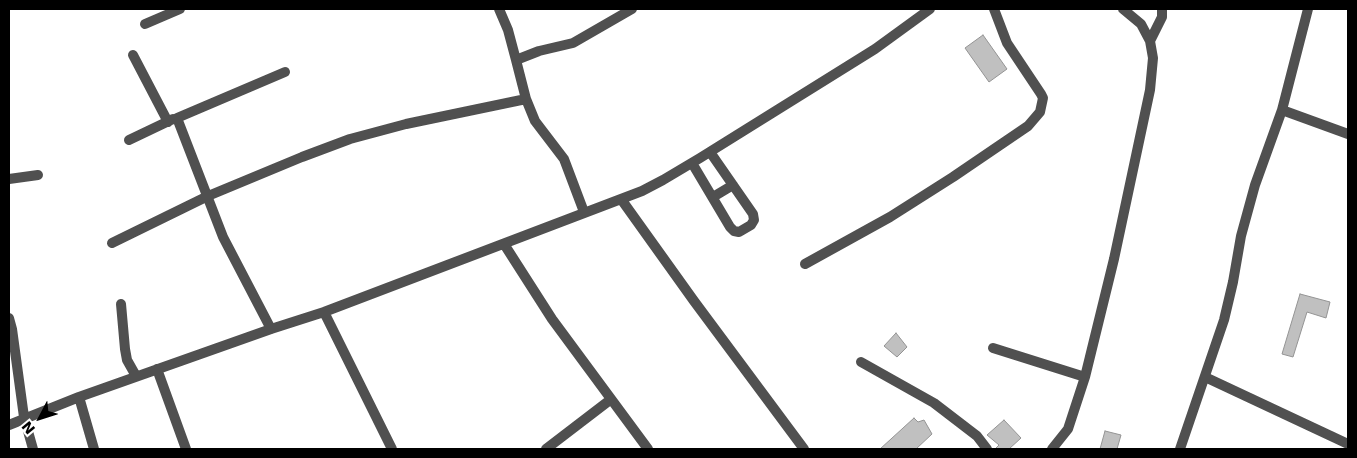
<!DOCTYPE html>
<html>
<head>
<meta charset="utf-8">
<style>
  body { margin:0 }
  #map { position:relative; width:1357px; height:458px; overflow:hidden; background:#fff; font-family:"DejaVu Sans",sans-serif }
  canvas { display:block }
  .frame { position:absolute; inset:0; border:10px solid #000; pointer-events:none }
  .north { position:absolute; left:15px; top:393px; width:50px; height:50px; -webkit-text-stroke:4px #fff; paint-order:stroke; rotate:230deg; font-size:14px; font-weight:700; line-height:20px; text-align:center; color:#000 }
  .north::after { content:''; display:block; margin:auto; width:18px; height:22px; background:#000; clip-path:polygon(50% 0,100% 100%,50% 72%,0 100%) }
</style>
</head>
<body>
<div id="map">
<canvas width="1357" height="458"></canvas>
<div class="frame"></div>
<div class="north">N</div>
</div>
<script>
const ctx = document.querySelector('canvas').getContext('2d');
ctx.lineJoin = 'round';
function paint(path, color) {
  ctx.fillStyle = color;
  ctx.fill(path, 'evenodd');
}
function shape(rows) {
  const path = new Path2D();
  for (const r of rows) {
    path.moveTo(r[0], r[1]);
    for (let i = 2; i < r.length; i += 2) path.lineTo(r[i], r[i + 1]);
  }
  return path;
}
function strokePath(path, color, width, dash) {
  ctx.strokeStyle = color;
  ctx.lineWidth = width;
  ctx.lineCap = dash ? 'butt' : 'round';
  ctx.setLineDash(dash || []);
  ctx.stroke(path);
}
const building = shape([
  [983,35,1007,69,989,82,965,48,983,35],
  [1300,294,1330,302,1326,318,1307,312,1293,357,1282,354,1300,294],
  [896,333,907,347,897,357,884,346,896,333],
  [914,418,918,422,924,420,932,434,916,449,880,449,914,418],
  [1004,420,1021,438,1009,449,995,449,999,445,987,435,1004,420],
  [1105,431,1121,435,1117,449,1100,449,1105,431]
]);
const minor = shape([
  [499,9,508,30,516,60,539,51,573,43,632,9],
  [145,24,180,9],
  [1150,41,1162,17,1162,9],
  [133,55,168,122],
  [516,60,526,99,535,121,564,159,584,212],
  [1282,110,1348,134],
  [129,140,173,119],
  [692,163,730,227,734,231,739,232,751,225,754,220,753,214,710,152],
  [9,179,38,175],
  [713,197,733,185],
  [621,199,694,301,804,449],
  [112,243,208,196,302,157,350,139,406,124,526,99],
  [504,244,552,319,648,449],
  [805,264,890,217,953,177,1028,126,1040,112,1043,98,1041,94,1007,43,994,9],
  [121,304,125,349,127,360,136,376],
  [324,312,392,449],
  [9,318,12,329,24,417,33,449],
  [271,329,223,237,177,118,285,72],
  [993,348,1085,377],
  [861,362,934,403,977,436,987,449],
  [157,369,186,449],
  [1205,377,1348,444],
  [79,397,94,449],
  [9,425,79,397,271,329,324,312,642,191,663,180,700,158,875,49,930,9],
  [546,449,610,400],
  [1052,449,1068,429,1085,377,1114,259,1150,90,1153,58,1150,41,1141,24,1123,9],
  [1180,449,1224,320,1233,282,1241,236,1255,185,1282,110,1308,9]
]);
paint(building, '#c0c0c0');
strokePath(building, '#949494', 1);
strokePath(minor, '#505050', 10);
</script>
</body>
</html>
